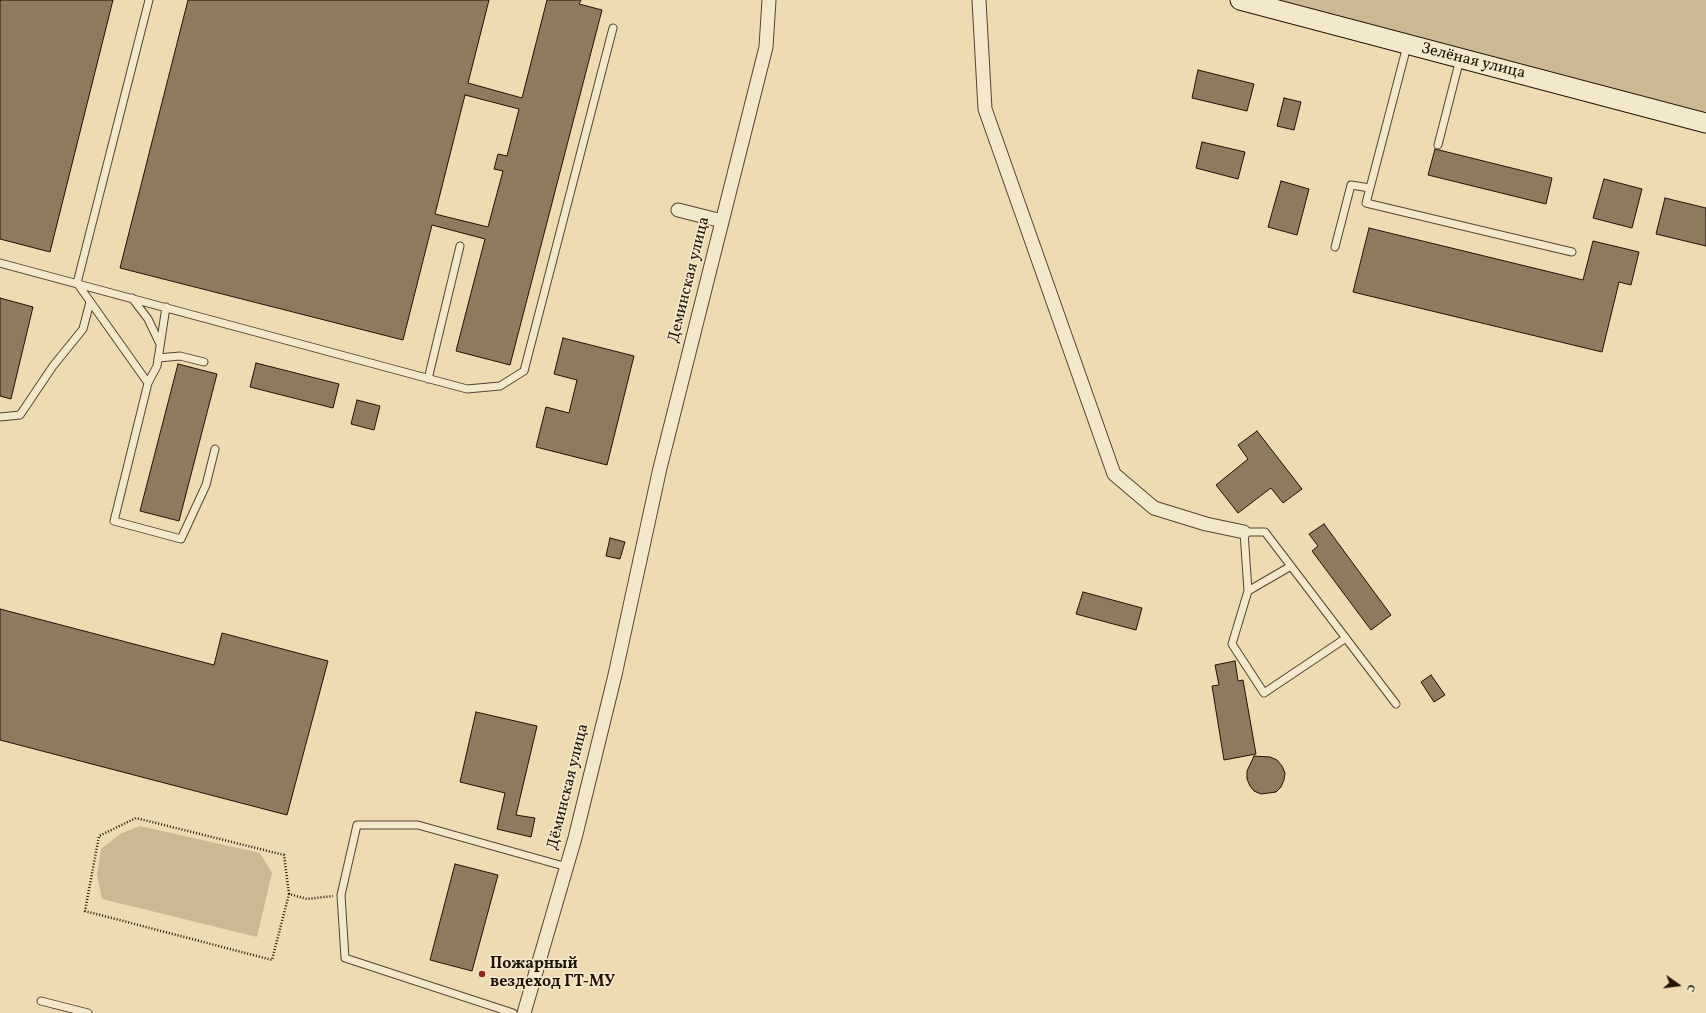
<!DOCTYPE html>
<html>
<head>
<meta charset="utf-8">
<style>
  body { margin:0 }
  #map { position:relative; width:1706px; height:1013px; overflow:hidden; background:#eedbb1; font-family:Vollkorn,serif }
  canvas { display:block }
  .north { position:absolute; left:1658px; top:965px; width:40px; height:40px; -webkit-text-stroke:3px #f4e8cc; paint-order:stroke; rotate:104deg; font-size:11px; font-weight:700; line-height:16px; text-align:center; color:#211207 }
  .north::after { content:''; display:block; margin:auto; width:14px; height:18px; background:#211207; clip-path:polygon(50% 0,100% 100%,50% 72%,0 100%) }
</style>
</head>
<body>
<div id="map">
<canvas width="1706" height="1013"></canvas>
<div class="north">С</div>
</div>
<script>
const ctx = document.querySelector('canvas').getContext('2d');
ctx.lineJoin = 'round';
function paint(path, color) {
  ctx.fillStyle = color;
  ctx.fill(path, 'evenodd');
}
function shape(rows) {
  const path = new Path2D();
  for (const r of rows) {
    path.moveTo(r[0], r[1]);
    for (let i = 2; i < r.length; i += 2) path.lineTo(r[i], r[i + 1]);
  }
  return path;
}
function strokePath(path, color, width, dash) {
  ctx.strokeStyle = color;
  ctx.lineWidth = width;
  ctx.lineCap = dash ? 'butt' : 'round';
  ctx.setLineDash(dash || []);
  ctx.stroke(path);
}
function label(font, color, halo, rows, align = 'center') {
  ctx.font = font + ' Vollkorn,serif';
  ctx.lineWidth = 3.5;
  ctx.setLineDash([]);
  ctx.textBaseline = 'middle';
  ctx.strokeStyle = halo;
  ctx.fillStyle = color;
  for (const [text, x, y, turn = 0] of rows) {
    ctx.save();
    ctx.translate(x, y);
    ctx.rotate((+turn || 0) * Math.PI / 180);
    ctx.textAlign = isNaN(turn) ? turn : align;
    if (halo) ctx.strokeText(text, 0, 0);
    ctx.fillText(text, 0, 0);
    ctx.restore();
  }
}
const green = shape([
  [1240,0,1706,0,1706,123],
  [140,826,260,853,272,873,257,937,102,899,97,875,101,849,120,834]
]);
const building = shape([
  [0,0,113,0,50,252,0,239,0,0],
  [188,0,489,0,468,83,522,98,547,0,581,0,579,4,602,10,510,365,456,351,485,239,432,225,403,340,120,268,188,0],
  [465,95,519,109,507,156,498,154,494,169,503,171,488,227,435,214,465,95],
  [1198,70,1254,84,1247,111,1192,98,1198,70],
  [1284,98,1301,102,1294,130,1277,126,1284,98],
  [1202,142,1245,152,1238,179,1196,168,1202,142],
  [1435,149,1552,178,1546,204,1428,175,1435,149],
  [1604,179,1642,189,1632,228,1593,218,1604,179],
  [1281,181,1309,189,1297,235,1268,227,1281,181],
  [1665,198,1706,208,1706,246,1656,234,1665,198],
  [1369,228,1583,280,1593,241,1639,252,1631,285,1619,282,1602,352,1353,292,1369,228],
  [0,298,33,307,11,399,0,396,0,298],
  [563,338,634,356,607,465,536,447,546,407,569,413,577,380,554,374,563,338],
  [256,363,339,384,333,408,250,387,256,363],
  [178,364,217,374,179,521,140,511,178,364],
  [357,400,380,406,374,430,351,424,357,400],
  [1257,431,1302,489,1283,503,1271,488,1238,513,1216,485,1248,459,1238,445,1257,431],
  [1324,524,1391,615,1371,630,1312,551,1318,546,1309,534,1324,524],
  [610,538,625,542,620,559,606,556,610,538],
  [1083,592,1142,608,1136,630,1076,614,1083,592],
  [0,609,214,665,222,633,328,661,287,815,0,740,0,609],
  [1235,661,1238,681,1243,680,1256,754,1224,760,1212,686,1219,685,1215,665,1235,661],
  [1431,675,1445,695,1434,702,1421,682,1431,675],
  [476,712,537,726,516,815,535,818,531,837,497,829,505,793,460,782,476,712],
  [1254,756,1270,757,1277,760,1282,766,1285,773,1284,780,1281,787,1276,792,1261,794,1254,791,1250,786,1247,779,1247,771,1254,756],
  [455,864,498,875,472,971,430,960,455,864]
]);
const path = shape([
  [289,894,284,855,136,818,99,836,85,911,272,960,289,894,307,899,333,896]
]);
const lane = shape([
  [1438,145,1460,59],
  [1370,188,1366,203,1572,252],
  [1335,247,1351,185,1370,188,1407,46],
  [0,263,467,389,500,386,524,371,613,28],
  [132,298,148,319,160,344],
  [166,307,157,366,148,383,114,521,181,539,206,485,215,449],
  [158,358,180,356,204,362],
  [428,379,460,246],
  [148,383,77,283,149,0],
  [0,417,20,415,53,366,83,329,90,302],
  [1291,566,1248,591,1232,644,1264,693,1346,638],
  [1248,591,1244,532,1265,532,1396,704],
  [41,1001,88,1013],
  [513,1013,345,958,341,895,357,825,418,825,567,867]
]);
const street = shape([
  [979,0,985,109,1114,474,1154,508,1206,524,1244,532],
  [678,210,722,221],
  [524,1013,575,838,615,675,660,468,766,47,769,0]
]);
const secondary = shape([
  [1240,0,1706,123]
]);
const markers = [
  [482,974,4,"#8f2418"]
];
const streetNames = [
  ["Зелёная улица",1473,62,14],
  ["Деминская улица",690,280,-76],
  ["Дёминская улица",569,787,-76]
];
const poiNames = [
  ["Пожарный",490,965],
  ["вездеход ГТ-МУ",490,983]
];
paint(green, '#cbb994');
paint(building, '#8c7b5f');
strokePath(building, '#211207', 1);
strokePath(lane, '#544432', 9);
strokePath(street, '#544432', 15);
strokePath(secondary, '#211207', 21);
strokePath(path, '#211207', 2.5, [1, 2]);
strokePath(lane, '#f4e8cc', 7);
strokePath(street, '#f4e8cc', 13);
strokePath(secondary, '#f4e8cc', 19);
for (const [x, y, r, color] of markers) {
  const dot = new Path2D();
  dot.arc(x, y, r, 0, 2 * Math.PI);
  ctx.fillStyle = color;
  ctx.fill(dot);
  strokePath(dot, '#f4e8cc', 1.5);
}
label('16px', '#211207', '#f4e8cc', streetNames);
label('bold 16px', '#211207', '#f4e8cc', poiNames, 'left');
</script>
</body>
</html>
